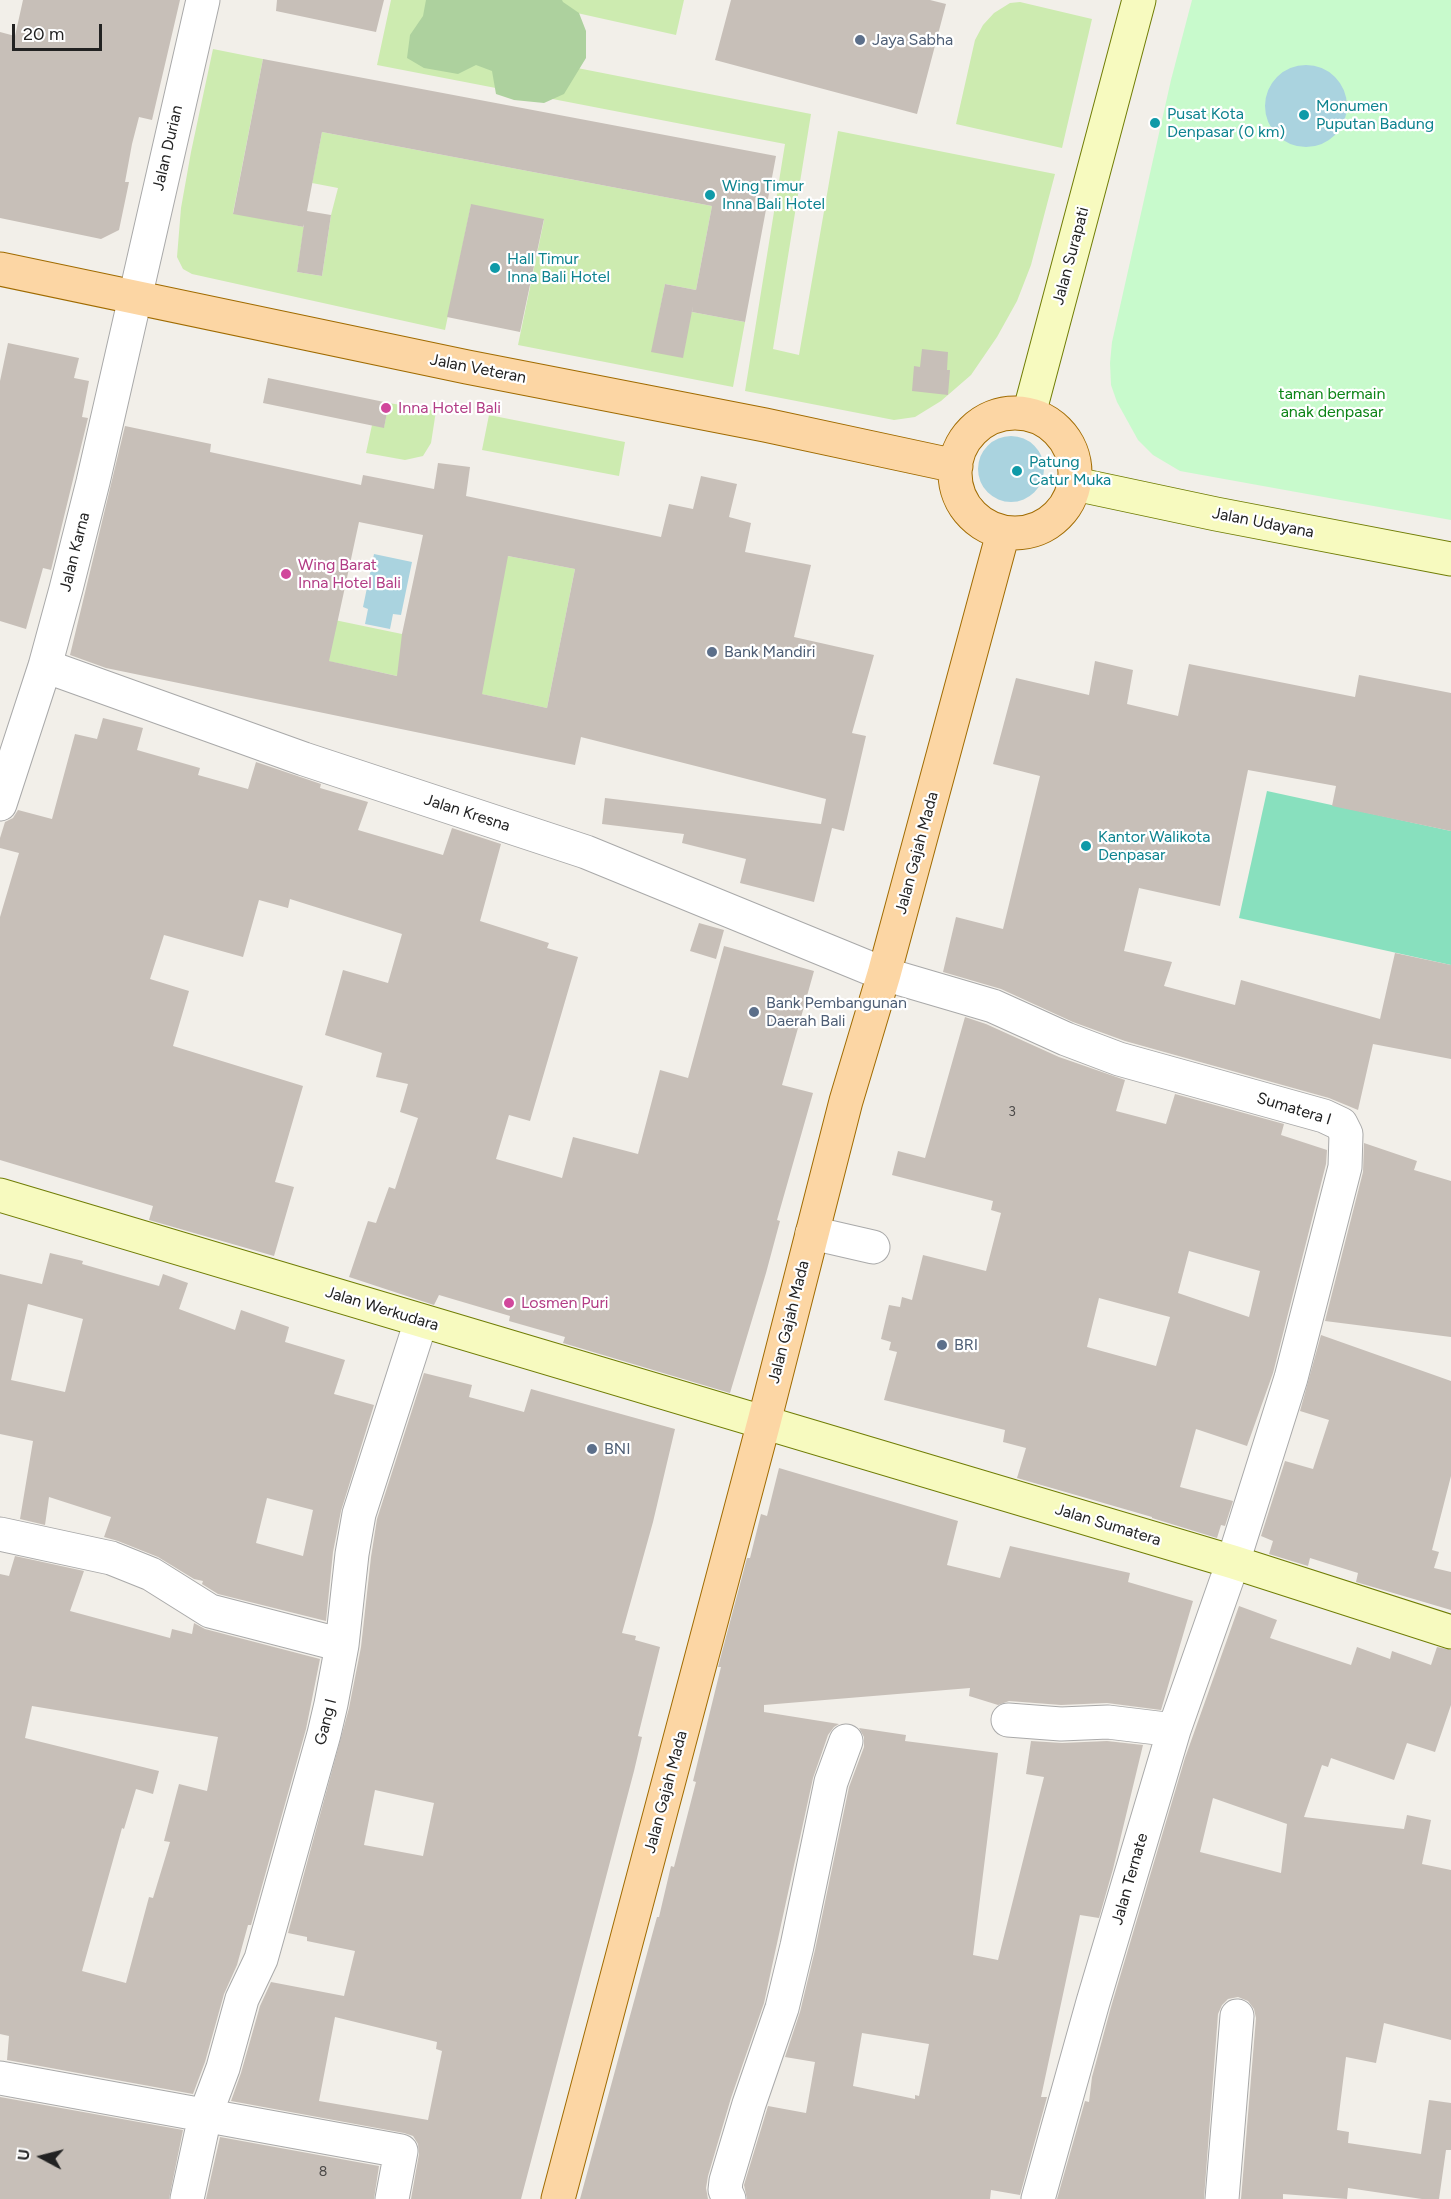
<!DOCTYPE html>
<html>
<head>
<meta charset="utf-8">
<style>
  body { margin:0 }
  #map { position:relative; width:1451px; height:2199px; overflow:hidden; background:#f2efe9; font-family:Figtree,sans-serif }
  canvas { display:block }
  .north { position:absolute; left:12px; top:2127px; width:60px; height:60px; -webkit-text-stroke:4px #fff; paint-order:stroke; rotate:277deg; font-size:16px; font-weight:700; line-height:24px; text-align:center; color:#222 }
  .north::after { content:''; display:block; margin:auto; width:21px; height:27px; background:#222; clip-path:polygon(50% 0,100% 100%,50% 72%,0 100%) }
  .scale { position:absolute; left:12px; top:24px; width:90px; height:27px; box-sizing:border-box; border:3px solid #222; border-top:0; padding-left:8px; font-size:18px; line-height:21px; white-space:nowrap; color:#222; -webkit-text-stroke:4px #fff; paint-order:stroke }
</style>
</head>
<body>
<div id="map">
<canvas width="1451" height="2199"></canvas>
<div class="north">U</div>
<div class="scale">20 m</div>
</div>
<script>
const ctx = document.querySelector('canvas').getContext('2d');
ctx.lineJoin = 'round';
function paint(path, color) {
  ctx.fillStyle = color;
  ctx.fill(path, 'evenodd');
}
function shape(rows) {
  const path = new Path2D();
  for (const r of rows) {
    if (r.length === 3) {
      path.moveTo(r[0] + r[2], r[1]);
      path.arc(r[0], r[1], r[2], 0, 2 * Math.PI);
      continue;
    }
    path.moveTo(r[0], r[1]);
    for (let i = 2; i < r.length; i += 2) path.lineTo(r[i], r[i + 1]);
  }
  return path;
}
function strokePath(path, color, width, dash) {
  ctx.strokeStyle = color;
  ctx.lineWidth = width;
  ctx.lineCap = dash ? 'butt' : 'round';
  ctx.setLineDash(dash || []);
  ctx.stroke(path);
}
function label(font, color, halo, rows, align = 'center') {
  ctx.font = font + ' Figtree,sans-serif';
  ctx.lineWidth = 4.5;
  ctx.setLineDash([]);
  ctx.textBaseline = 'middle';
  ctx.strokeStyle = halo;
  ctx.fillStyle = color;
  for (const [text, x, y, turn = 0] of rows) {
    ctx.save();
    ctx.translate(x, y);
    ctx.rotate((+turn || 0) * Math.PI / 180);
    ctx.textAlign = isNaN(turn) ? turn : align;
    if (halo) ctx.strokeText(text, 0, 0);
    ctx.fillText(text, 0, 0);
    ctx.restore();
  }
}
const grass = shape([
  [391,0,509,0,496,52,811,114,773,349,799,355,838,131,1055,174,1031,265,1017,301,997,337,971,375,941,401,915,417,894,420,745,391,785,144,377,65],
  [551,0,684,0,676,35,550,7],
  [1020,2,1092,19,1062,148,956,124,975,40,983,25,994,13,1010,3],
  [213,49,263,59,233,213,304,227,297,272,322,276,331,215,338,188,312,183,322,132,712,206,696,290,665,284,652,351,692,312,745,322,733,387,518,345,544,220,471,205,445,330,192,274,183,269,177,257,181,208,191,152],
  [389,403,436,411,431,443,423,456,405,460,366,453,372,425,384,427],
  [489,415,625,442,619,476,482,450],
  [508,556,575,569,547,708,318,659,325,618,402,634]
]);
const forest = shape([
  [426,0,562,0,563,2,579,13,586,31,586,58,564,94,544,103,514,100,496,94,492,71,476,65,458,74,424,68,407,58,410,35,423,16]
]);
const park = shape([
  [1192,0,1451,0,1451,520,1180,471,1153,455,1138,440,1117,402,1111,385,1110,363,1112,342,1171,80]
]);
const pitch = shape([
  [1267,791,1451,831,1451,965,1239,918]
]);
const water = shape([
  [1306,106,41],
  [1011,469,33],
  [374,554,412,562,401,615,393,614,390,629,365,624,368,609,363,607]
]);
const building = shape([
  [23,0,180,0,152,120,139,117,132,144,125,182,129,182,119,230,101,239,0,218,0,32,15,36],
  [277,0,384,0,376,32,276,11],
  [731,0,930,0,946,4,917,114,715,60],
  [263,59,776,156,745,322,692,312,693,306,683,358,651,352,665,284,696,290,712,206,322,132,307,211,331,215,322,276,297,272,304,224,304,227,233,214],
  [471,204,544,219,520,332,447,317],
  [8,343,79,358,74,378,89,381,82,417,88,418,51,570,43,568,26,629,0,621,0,381],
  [922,349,948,352,947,370,950,370,948,395,912,391,914,366,920,367],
  [268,378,389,403,384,428,263,403],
  [125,426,211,444,210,452,361,485,363,475,434,489,438,463,470,467,466,496,661,537,669,504,693,509,701,476,737,484,729,517,751,523,745,552,811,565,794,637,874,655,852,733,866,736,844,831,832,828,814,902,740,883,746,859,682,843,684,834,602,824,605,798,821,824,826,799,581,737,575,765,106,668,70,655],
  [359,522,423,535,402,634,397,676,329,661],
  [508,556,575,569,547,708,482,694],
  [1095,661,1133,670,1127,704,1178,716,1189,664,1355,697,1359,675,1451,693,1451,831,1332,806,1336,786,1248,770,1220,906,1139,888,1124,951,1172,962,1164,986,1235,1005,1241,980,1380,1019,1395,953,1451,965,1451,1059,1373,1044,1358,1110,1329,1098,1125,1041,1073,1022,1001,989,943,972,956,917,1003,929,1040,776,993,764,1016,678,1089,695],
  [103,718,143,728,137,750,200,768,198,775,248,789,256,762,321,784,320,788,368,802,358,830,443,855,452,828,501,844,480,921,549,943,547,948,578,957,530,1121,509,1115,496,1159,562,1178,573,1137,638,1154,660,1070,688,1078,724,946,814,971,782,1085,813,1093,777,1220,780,1221,766,1273,730,1393,563,1343,565,1337,509,1321,510,1316,439,1295,434,1305,349,1277,368,1221,376,1223,389,1187,395,1189,418,1118,400,1112,408,1084,376,1077,382,1053,325,1035,343,970,388,983,402,934,290,899,288,908,259,900,243,957,164,935,150,979,189,991,173,1046,303,1086,275,1182,294,1187,274,1256,149,1220,153,1206,0,1160,0,917,19,853,0,848,0,838,5,822,13,818,18,810,52,819,75,734,97,739],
  [699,923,724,930,716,959,690,951],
  [965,1017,986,1024,1059,1057,1125,1080,1116,1111,1166,1124,1175,1094,1284,1124,1281,1135,1327,1150,1326,1164,1273,1373,1247,1446,1196,1429,1187,1462,1180,1487,1233,1501,1225,1526,1221,1525,1217,1538,1152,1518,1152,1517,1017,1478,1026,1448,1003,1442,1005,1430,884,1400,897,1352,889,1350,891,1342,881,1339,889,1305,900,1307,902,1297,912,1300,923,1255,986,1271,1001,1213,991,1210,993,1201,892,1175,898,1151,925,1158],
  [1189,1251,1260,1271,1249,1317,1178,1293],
  [1099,1298,1170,1317,1156,1366,1087,1347],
  [1364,1143,1417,1161,1414,1170,1451,1181,1451,1337,1325,1321,1363,1172],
  [50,1253,83,1261,82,1264,159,1286,163,1274,188,1283,179,1309,235,1330,241,1310,289,1327,285,1342,345,1360,334,1394,374,1405,341,1511,333,1552,326,1621,218,1594,202,1584,203,1581,194,1579,158,1557,118,1541,104,1537,111,1517,49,1497,45,1525,20,1519,33,1441,0,1434,0,1274,42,1284],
  [28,1304,83,1319,65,1392,11,1380],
  [267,1498,313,1510,303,1556,256,1543],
  [1321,1335,1451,1381,1451,1476,1432,1550,1439,1552,1434,1568,1451,1572,1451,1610,1356,1582,1358,1573,1310,1558,1308,1566,1269,1554,1273,1541,1261,1536,1285,1461,1313,1469,1329,1420,1300,1411],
  [424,1373,472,1385,469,1397,524,1412,531,1389,675,1429,653,1522,622,1633,636,1636,635,1640,660,1647,638,1736,642,1737,634,1771,521,2199,411,2199,419,2154,418,2144,413,2136,404,2133,231,2101,241,2073,260,2006,271,1982,344,1996,355,1951,307,1941,307,1937,288,1933,349,1708,361,1647,371,1557,377,1519],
  [375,1790,434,1803,423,1856,364,1845],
  [335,2017,437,2042,436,2049,442,2051,428,2120,319,2101],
  [779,1468,958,1521,947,1565,1000,1578,1010,1546,1130,1573,1128,1582,1193,1601,1161,1710,1107,1703,1061,1705,1009,1701,998,1705,969,1696,970,1688,764,1705,764,1712,839,1724,834,1727,828,1735,813,1778,764,2003,731,2098,708,2176,706,2188,708,2199,580,2199,657,1917,659,1917,671,1866,674,1867,696,1782,693,1781,721,1667,718,1667,747,1558,750,1558,761,1514,767,1516],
  [15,1556,84,1571,70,1611,170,1638,172,1629,192,1634,194,1623,205,1629,320,1659,306,1729,251,1925,248,1925,237,1965,224,1994,205,2062,193,2094,7,2060,9,2036,0,2034,0,1574,9,1576],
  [32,1706,218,1737,207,1791,179,1784,164,1841,170,1842,153,1898,149,1897,126,1983,82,1971,122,1828,124,1829,136,1789,153,1794,159,1771,25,1738],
  [1239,1606,1277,1620,1270,1638,1351,1665,1357,1647,1390,1659,1392,1651,1431,1665,1437,1647,1451,1650,1451,1705,1435,1752,1407,1743,1394,1780,1331,1758,1328,1767,1322,1765,1304,1817,1404,1829,1407,1815,1431,1820,1422,1864,1451,1870,1451,2040,1384,2023,1376,2063,1346,2057,1337,2130,1349,2132,1348,2143,1421,2154,1429,2100,1451,2103,1451,2150,1446,2150,1439,2199,1422,2199,1348,2188,1347,2199,1283,2194,1283,2199,1241,2199,1256,2018,1254,2009,1248,2001,1238,1997,1228,1999,1222,2005,1218,2014,1204,2199,1057,2199,1085,2101,1089,2102,1092,2077,1111,2007,1185,1758],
  [1213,1798,1287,1824,1281,1873,1200,1852],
  [859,1728,906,1735,905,1741,998,1753,973,1955,998,1960,1044,1777,1026,1774,1031,1741,1062,1743,1107,1741,1143,1745,1113,1869,1099,1918,1080,1915,1041,2097,1047,2097,1020,2195,991,2190,990,2199,747,2199,744,2185,768,2106,806,2113,815,2062,785,2057,800,2012,815,1950,849,1787,864,1747,864,1737],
  [862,2033,929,2044,919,2096,915,2095,915,2099,853,2086],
  [0,2097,183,2130,169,2199,0,2199],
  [220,2137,379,2166,374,2199,206,2199]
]);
const street = shape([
  [45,666,304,759,586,852,884,974,993,1006,1066,1039,1119,1059,1324,1116,1341,1124,1346,1134,1345,1167,1291,1378,1233,1562,1174,1730,1093,2002,1038,2199],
  [0,804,45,666,66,589,93,482,203,0],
  [812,1233,873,1247],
  [0,1534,111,1558,151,1574,210,1611,342,1645],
  [1008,1720,1061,1724,1108,1722,1174,1730],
  [0,2078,401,2151,392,2199],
  [187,2199,205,2116,223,2068,242,1999,261,1959,324,1734,331,1704,342,1645,352,1554,359,1514,421,1321],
  [729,2199,725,2190,726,2181,749,2104,782,2008,797,1946,831,1782,846,1741],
  [1222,2199,1237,2016]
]);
const secondary = shape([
  [1029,414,1139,0],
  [1075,484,1216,514,1451,559],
  [0,1195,1233,1562,1451,1632]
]);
const primary = shape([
  [0,269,467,367,765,425,956,466],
  [1015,473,60],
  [558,2199,764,1422,846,1101,884,974,1003,533]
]);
const markers = [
  [860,40,6,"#5c6f8a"],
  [1304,115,6,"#0f9aa8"],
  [1155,123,6,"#0f9aa8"],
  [710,195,6,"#0f9aa8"],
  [495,268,6,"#0f9aa8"],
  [386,408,6,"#d1479c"],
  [1017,471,6,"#0f9aa8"],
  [286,574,6,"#d1479c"],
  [712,652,6,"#5c6f8a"],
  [1086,846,6,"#0f9aa8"],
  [754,1012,6,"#5c6f8a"],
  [509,1303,6,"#d1479c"],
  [942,1345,6,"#5c6f8a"],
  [592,1449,6,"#5c6f8a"]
];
const numberNames = [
  ["3",1012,1112],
  ["8",323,2172]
];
const serviceNames = [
  ["Jaya Sabha",872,40],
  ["Bank Mandiri",724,652],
  ["Bank Pembangunan",766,1003],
  ["Daerah Bali",766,1021],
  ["BRI",954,1345],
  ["BNI",604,1449]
];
const cultureNames = [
  ["Monumen",1316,106],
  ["Puputan Badung",1316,124],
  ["Pusat Kota",1167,114],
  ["Denpasar (0 km)",1167,132],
  ["Wing Timur",722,186],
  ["Inna Bali Hotel",722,204],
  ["Hall Timur",507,259],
  ["Inna Bali Hotel",507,277],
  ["Patung",1029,462],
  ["Catur Muka",1029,480],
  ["Kantor Walikota",1098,837],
  ["Denpasar",1098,855]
];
const streetNames = [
  ["Jalan Durian",168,148,-77],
  ["Jalan Surapati",1071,256,-75],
  ["Jalan Veteran",478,369,11],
  ["Jalan Udayana",1263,523,11],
  ["Jalan Karna",75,552,-76],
  ["Jalan Kresna",467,813,18],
  ["Jalan Gajah Mada",917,853,-75],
  ["Sumatera I",1294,1109,17],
  ["Jalan Werkudara",382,1309,17],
  ["Jalan Gajah Mada",789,1322,-76],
  ["Jalan Sumatera",1108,1525,17],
  ["Gang I",326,1722,-76],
  ["Jalan Gajah Mada",666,1792,-75],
  ["Jalan Ternate",1130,1879,-74]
];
const parkNames = [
  ["taman bermain",1332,394],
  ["anak denpasar",1332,412]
];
const hotelNames = [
  ["Inna Hotel Bali",398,408],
  ["Wing Barat",298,565],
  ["Inna Hotel Bali",298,583],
  ["Losmen Puri",521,1303]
];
paint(grass, '#cdebb0');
paint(forest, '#add19e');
paint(park, '#c8facc');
paint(pitch, '#88e0be');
paint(water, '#aad3df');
paint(building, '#c7bfb8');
strokePath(street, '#a9a9a9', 35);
strokePath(secondary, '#707d05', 35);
strokePath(primary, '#a06b00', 35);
strokePath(street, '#fff', 33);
strokePath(secondary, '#f7fabf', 33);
strokePath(primary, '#fcd6a4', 33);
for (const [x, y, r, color] of markers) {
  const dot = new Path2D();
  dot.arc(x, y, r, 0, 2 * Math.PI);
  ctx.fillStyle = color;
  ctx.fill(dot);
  strokePath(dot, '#fff', 2);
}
label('14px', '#4b4948', null, numberNames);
label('16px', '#4e5e75', '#fff', serviceNames, 'left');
label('16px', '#0d838f', '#fff', cultureNames, 'left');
label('16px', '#222', '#fff', streetNames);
label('16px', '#0c8416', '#fff', parkNames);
label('16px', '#b23c85', '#fff', hotelNames, 'left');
</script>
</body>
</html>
